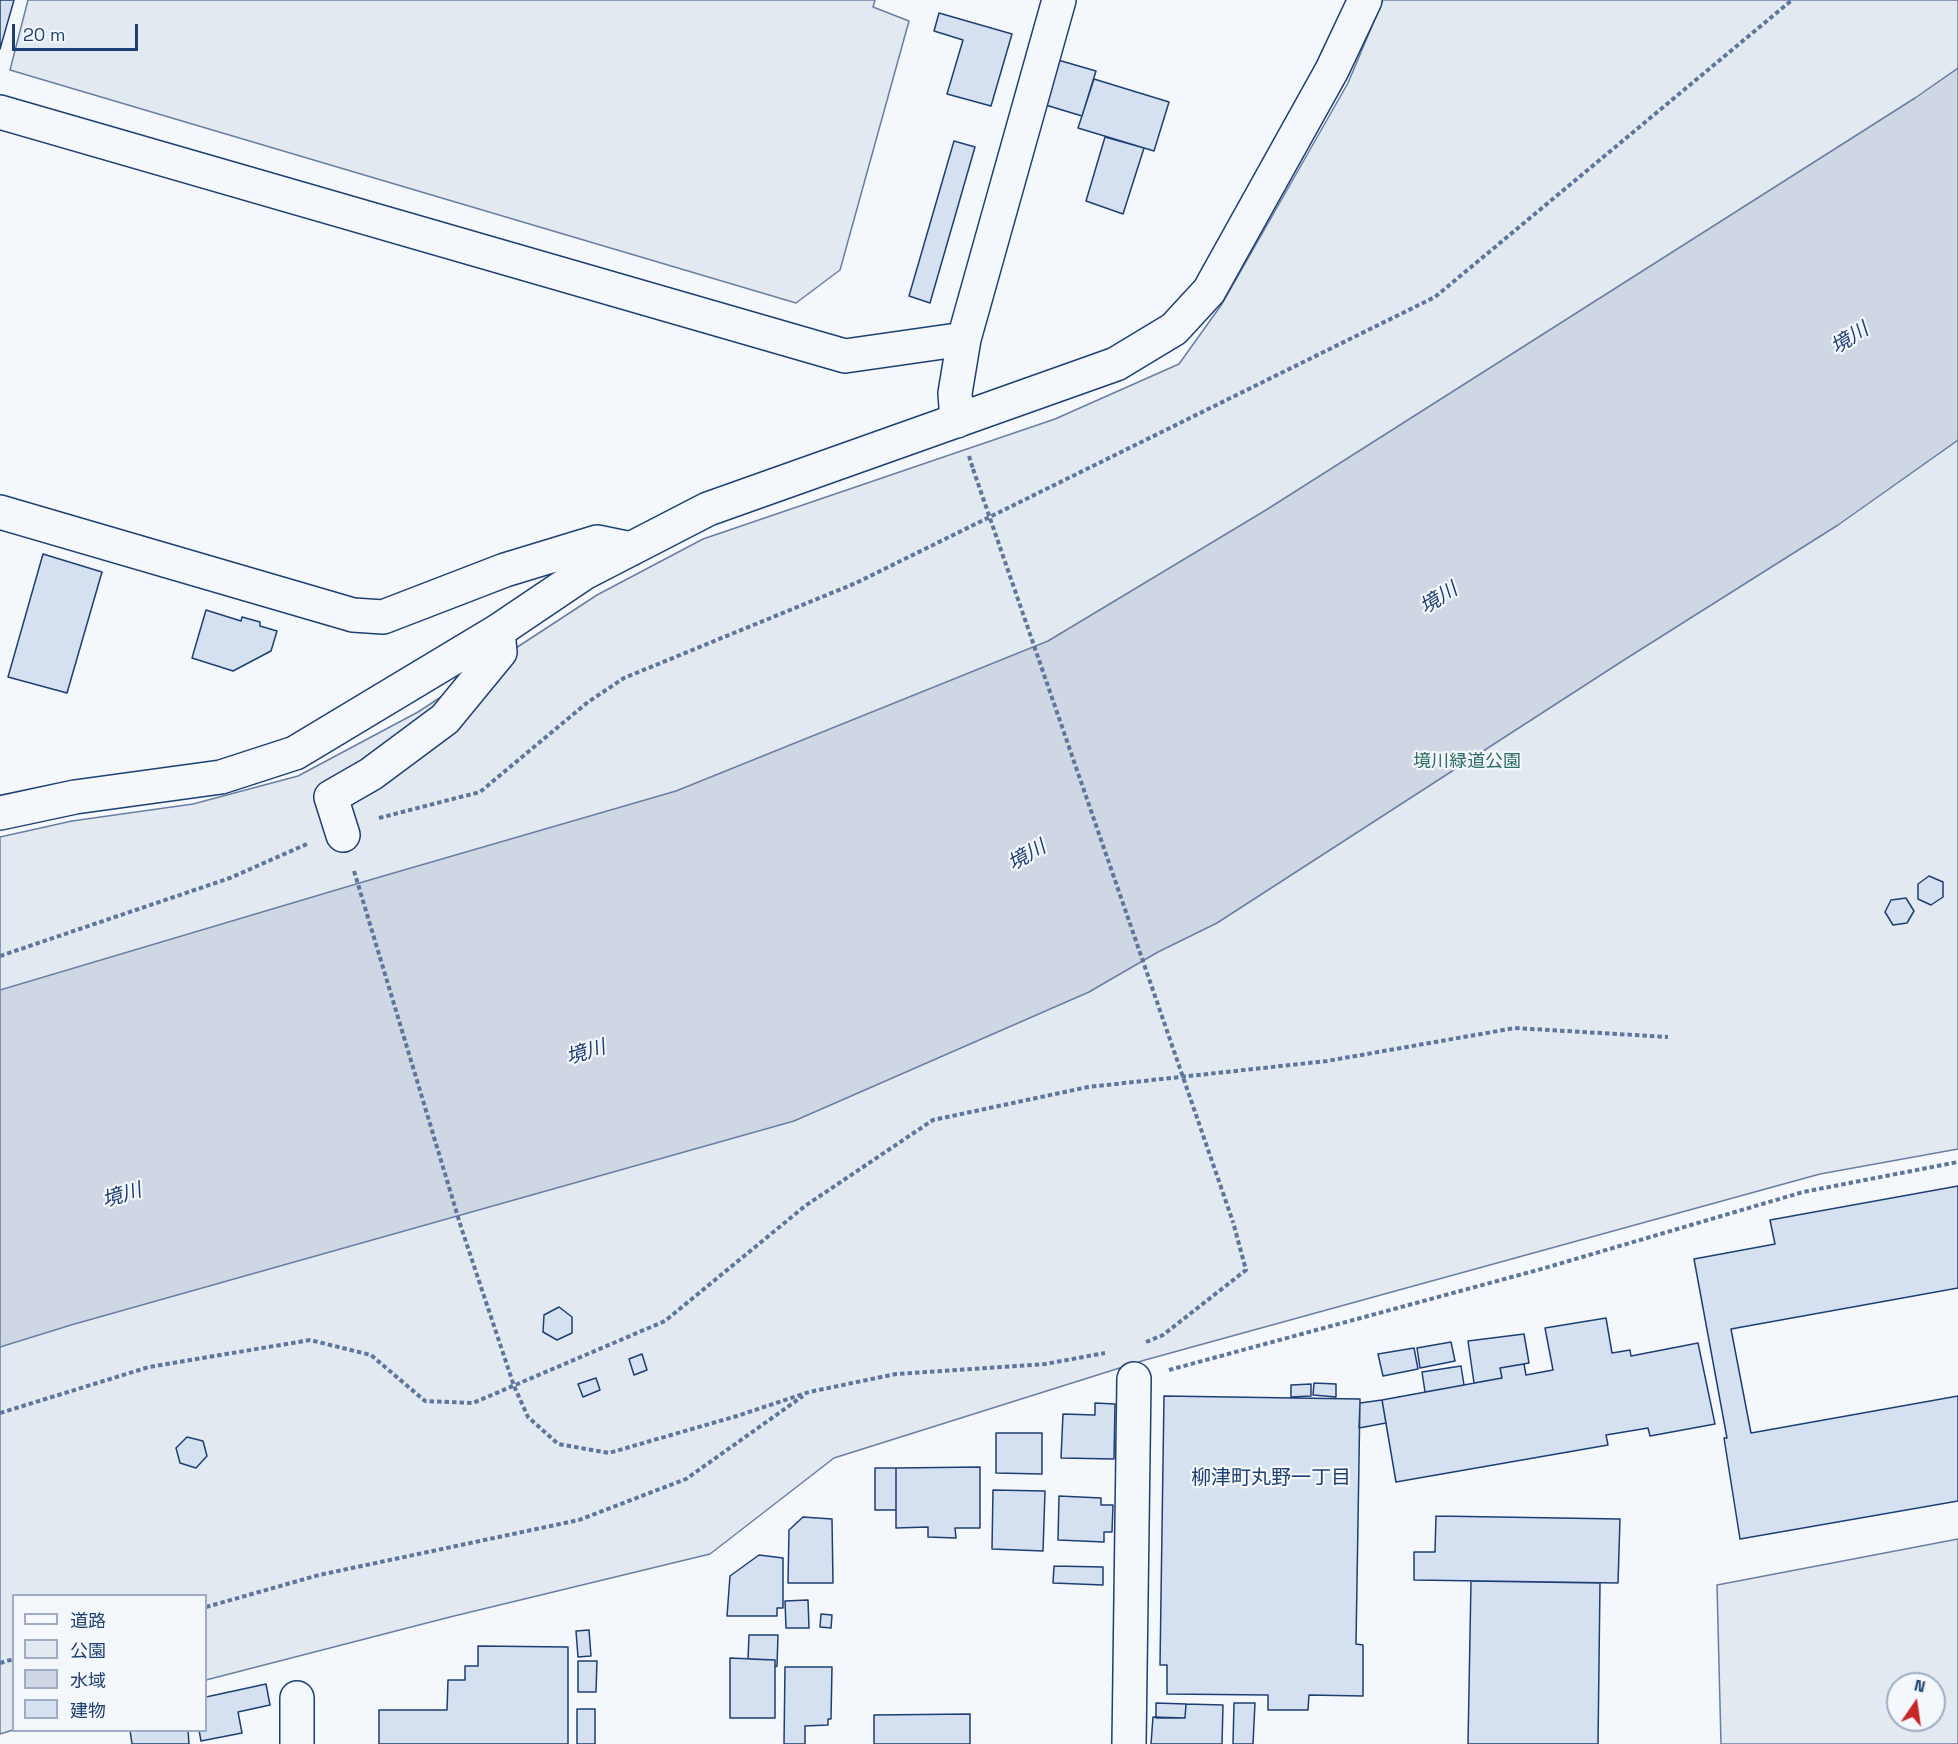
<!DOCTYPE html>
<html>
<head>
<meta charset="utf-8">
<style>
  body { margin:0 }
  #map { position:relative; width:1958px; height:1744px; overflow:hidden; background:#f4f7fb; font-family:"Space Grotesk","Noto Sans JP",sans-serif }
  canvas { display:block }
  .legend { position:absolute; left:12px; top:1594px; width:195px; height:138px; box-sizing:border-box; background:#f4f7fb; border:2px solid #9eadc5; margin:0; padding:8px 10px; list-style:none; font-size:18px; color:#1d3f73 }
  .legend li { display:flex; align-items:center; gap:12px; height:30px }
  .legend b { width:30px; border:2px solid #9eadc5 }
  .north { position:absolute; left:1886px; top:1672px; width:60px; height:60px; box-sizing:border-box; background:#f4f7fb; border:2px solid #9eadc5; border-radius:50%; rotate:13deg; font-size:16px; font-weight:700; line-height:24px; text-align:center; color:#1d3f73 }
  .north::after { content:''; display:block; margin:auto; width:21px; height:27px; background:#c62828; clip-path:polygon(50% 0,100% 100%,50% 72%,0 100%) }
  .scale { position:absolute; left:12px; top:24px; width:126px; height:27px; box-sizing:border-box; border:3px solid #1d3f73; border-top:0; padding-left:8px; font-size:18px; line-height:21px; white-space:nowrap; color:#1d3f73; -webkit-text-stroke:4px #f4f7fb; paint-order:stroke }
</style>
</head>
<body>
<div id="map">
<canvas width="1958" height="1744"></canvas>
<ul class="legend">
<li><b style="height:8px;background:#f4f7fb"></b>道路</li>
<li><b style="height:16px;background:#e3e9f0"></b>公園</li>
<li><b style="height:16px;background:#cfd7e4"></b>水域</li>
<li><b style="height:16px;background:#d5e0f0"></b>建物</li>
</ul>
<div class="north">N</div>
<div class="scale">20 m</div>
</div>
<script>
const ctx = document.querySelector('canvas').getContext('2d');
ctx.lineJoin = 'round';
function paint(path, color) {
  ctx.fillStyle = color;
  ctx.fill(path, 'evenodd');
}
function shape(rows) {
  const path = new Path2D();
  for (const r of rows) {
    path.moveTo(r[0], r[1]);
    for (let i = 2; i < r.length; i += 2) path.lineTo(r[i], r[i + 1]);
  }
  return path;
}
function strokePath(path, color, width, dash) {
  ctx.strokeStyle = color;
  ctx.lineWidth = width;
  ctx.lineCap = dash ? 'butt' : 'round';
  ctx.setLineDash(dash || []);
  ctx.stroke(path);
}
function label(font, color, halo, rows, align = 'center') {
  ctx.font = font + ' "Space Grotesk","Noto Sans JP",sans-serif';
  ctx.lineWidth = 4.5;
  ctx.setLineDash([]);
  ctx.textBaseline = 'middle';
  ctx.strokeStyle = halo;
  ctx.fillStyle = color;
  for (const [text, x, y, turn = 0] of rows) {
    ctx.save();
    ctx.translate(x, y);
    ctx.rotate((+turn || 0) * Math.PI / 180);
    ctx.textAlign = isNaN(turn) ? turn : align;
    if (halo) ctx.strokeText(text, 0, 0);
    ctx.fillText(text, 0, 0);
    ctx.restore();
  }
}
const green = shape([
  [28,0,875,0,873,7,909,21,840,270,796,303,10,70,28,0],
  [1383,0,1958,0,1958,1149,1820,1174,1145,1360,834,1458,710,1554,450,1617,206,1680,206,1596,14,1596,13,1730,0,1734,0,837,72,821,193,804,298,776,418,712,597,595,703,539,1055,419,1179,364,1222,304,1348,83,1383,0],
  [1958,1539,1958,1744,1721,1744,1717,1585,1958,1539],
  [1898,1684,1934,1684,1934,1720,1898,1720,1898,1684]
]);
const water = shape([
  [1958,68,1958,440,1838,525,1624,660,1217,923,1158,952,1089,992,794,1121,71,1325,0,1347,0,990,373,879,676,791,1048,641,1266,510,1915,98,1958,68]
]);
const building = shape([
  [0,0,14,0,0,49,0,0],
  [939,13,1012,34,991,106,947,94,963,40,934,31,939,13],
  [1051,58,1096,71,1082,116,1039,103,1051,58],
  [1094,79,1169,102,1154,151,1078,128,1094,79],
  [1105,137,1144,148,1123,214,1086,201,1105,137],
  [954,141,975,147,930,303,909,296,954,141],
  [43,554,102,572,67,693,8,677,43,554],
  [206,610,241,621,242,617,260,622,260,626,277,631,271,651,233,671,192,658,206,610],
  [1929,876,1943,882,1943,897,1931,905,1918,899,1918,884,1929,876],
  [1906,898,1914,911,1907,923,1893,925,1885,912,1891,900,1906,898],
  [1958,1186,1958,1288,1731,1329,1751,1433,1958,1396,1958,1501,1740,1539,1724,1438,1727,1438,1694,1259,1775,1244,1770,1220,1958,1186],
  [559,1307,572,1317,572,1333,557,1340,543,1332,544,1315,559,1307],
  [1606,1318,1612,1353,1630,1350,1631,1356,1698,1343,1715,1424,1650,1436,1648,1428,1606,1435,1608,1445,1396,1482,1382,1400,1502,1378,1500,1368,1524,1364,1526,1375,1553,1370,1545,1328,1606,1318],
  [1524,1334,1529,1363,1500,1368,1502,1378,1474,1383,1468,1341,1524,1334],
  [1451,1342,1455,1361,1420,1368,1417,1348,1451,1342],
  [1414,1348,1418,1369,1383,1376,1378,1354,1414,1348],
  [642,1354,647,1370,634,1375,629,1359,642,1354],
  [1461,1366,1464,1385,1425,1392,1422,1372,1461,1366],
  [596,1378,600,1390,583,1397,578,1384,596,1378],
  [1314,1383,1336,1384,1336,1397,1313,1395,1314,1383],
  [1311,1384,1311,1396,1291,1397,1291,1385,1311,1384],
  [1164,1396,1360,1399,1356,1644,1363,1645,1363,1696,1309,1695,1308,1710,1268,1710,1268,1695,1167,1694,1167,1665,1160,1665,1164,1396],
  [1382,1400,1386,1423,1359,1428,1360,1403,1382,1400],
  [1095,1403,1115,1404,1114,1459,1061,1458,1063,1414,1095,1415,1095,1403],
  [996,1433,1042,1433,1042,1474,996,1473,996,1433],
  [187,1437,203,1441,207,1456,196,1468,180,1463,176,1448,187,1437],
  [980,1467,980,1528,955,1528,956,1538,928,1537,928,1527,896,1528,896,1468,980,1467],
  [875,1468,896,1468,896,1510,875,1510,875,1468],
  [993,1490,1045,1491,1043,1551,992,1549,993,1490],
  [1059,1496,1101,1498,1101,1505,1113,1505,1112,1532,1104,1532,1104,1542,1058,1540,1059,1496],
  [1436,1516,1620,1519,1618,1583,1414,1580,1414,1552,1435,1552,1436,1516],
  [803,1517,832,1519,833,1583,788,1583,789,1530,803,1517],
  [759,1555,783,1558,783,1608,777,1608,777,1616,727,1616,730,1576,759,1555],
  [1054,1566,1103,1567,1103,1585,1053,1583,1054,1566],
  [1471,1581,1600,1583,1598,1744,1468,1744,1471,1581],
  [808,1600,809,1628,786,1628,785,1601,808,1600],
  [821,1614,832,1615,831,1628,820,1627,821,1614],
  [589,1630,591,1656,578,1657,576,1631,589,1630],
  [749,1635,778,1635,777,1666,775,1667,775,1660,748,1659,749,1635],
  [478,1646,568,1647,568,1744,379,1744,379,1710,447,1710,448,1680,465,1680,465,1666,478,1666,478,1646],
  [730,1658,775,1660,775,1718,730,1718,730,1658],
  [578,1661,597,1661,596,1692,578,1692,578,1661],
  [785,1667,832,1667,831,1719,828,1719,828,1725,805,1726,805,1744,784,1744,785,1667],
  [266,1684,270,1705,238,1712,242,1733,201,1741,199,1730,206,1730,206,1697,266,1684],
  [1156,1703,1186,1704,1185,1718,1156,1718,1156,1703],
  [1234,1703,1255,1703,1253,1744,1233,1744,1234,1703],
  [1186,1704,1223,1705,1222,1744,1151,1744,1153,1717,1185,1718,1186,1704],
  [577,1709,595,1709,595,1744,577,1744,577,1709],
  [970,1714,970,1744,874,1744,874,1715,970,1714],
  [130,1730,188,1730,189,1744,132,1744,130,1730]
]);
const path = shape([
  [969,456,973,469],
  [379,818,480,792,588,702,624,678,856,583,1435,297,1792,0],
  [354,871,461,1227,514,1386,528,1417,558,1444,609,1453,737,1416,809,1392,896,1374,1045,1364,1105,1353],
  [0,956,230,878,307,844],
  [1146,1342,1163,1335,1246,1270,1233,1222],
  [1169,1370,1545,1268,1803,1192,1958,1162],
  [0,1413,149,1367,310,1340,371,1355,425,1401,473,1403,665,1321,805,1206,933,1120,1088,1087,1327,1061,1515,1028,1668,1037],
  [206,1607,319,1575,579,1520,686,1479,803,1396],
  [0,1663,14,1659]
]);
const street = shape([
  [0,112,845,356,964,339],
  [957,421,955,393,964,339,1059,0],
  [0,512,353,615,383,617,505,570,597,542,631,549],
  [0,813,75,797,221,777,295,753,498,631,584,573,708,509,1116,364,1174,329,1209,291,1332,70,1365,0],
  [343,835,331,797,371,774,445,719,500,652,498,631],
  [297,1698,297,1744],
  [1129,1744,1134,1379]
]);
const pathBridge = shape([
  [973,469,1233,1222]
]);
const parkNames = [
  ["境川緑道公園",1467,762]
];
const waterNames = [
  ["境川",1850,339,-32],
  ["境川",1439,599,-32],
  ["境川",1027,856,-30],
  ["境川",586,1053,-17],
  ["境川",122,1196,-17]
];
const neighbourhoodNames = [
  ["柳津町丸野一丁目",1271,1479]
];
paint(green, '#e3e9f0');
strokePath(green, '#687fa3', 1.5);
paint(water, '#cfd7e4');
strokePath(water, '#687fa3', 1.5);
paint(building, '#d5e0f0');
strokePath(building, '#1d3f73', 1.5);
strokePath(street, '#1d3f73', 36);
strokePath(path, '#5e769c', 4, [4.5, 3]);
strokePath(street, '#f4f7fb', 33);
strokePath(pathBridge, '#5e769c', 4, [4.5, 3]);
label('18px', '#2c6c60', '#f4f7fb', parkNames);
label('italic 20px', '#1d3f73', '#f4f7fb', waterNames);
label('20px', '#1d3f73', '#f4f7fb', neighbourhoodNames);
</script>
</body>
</html>
